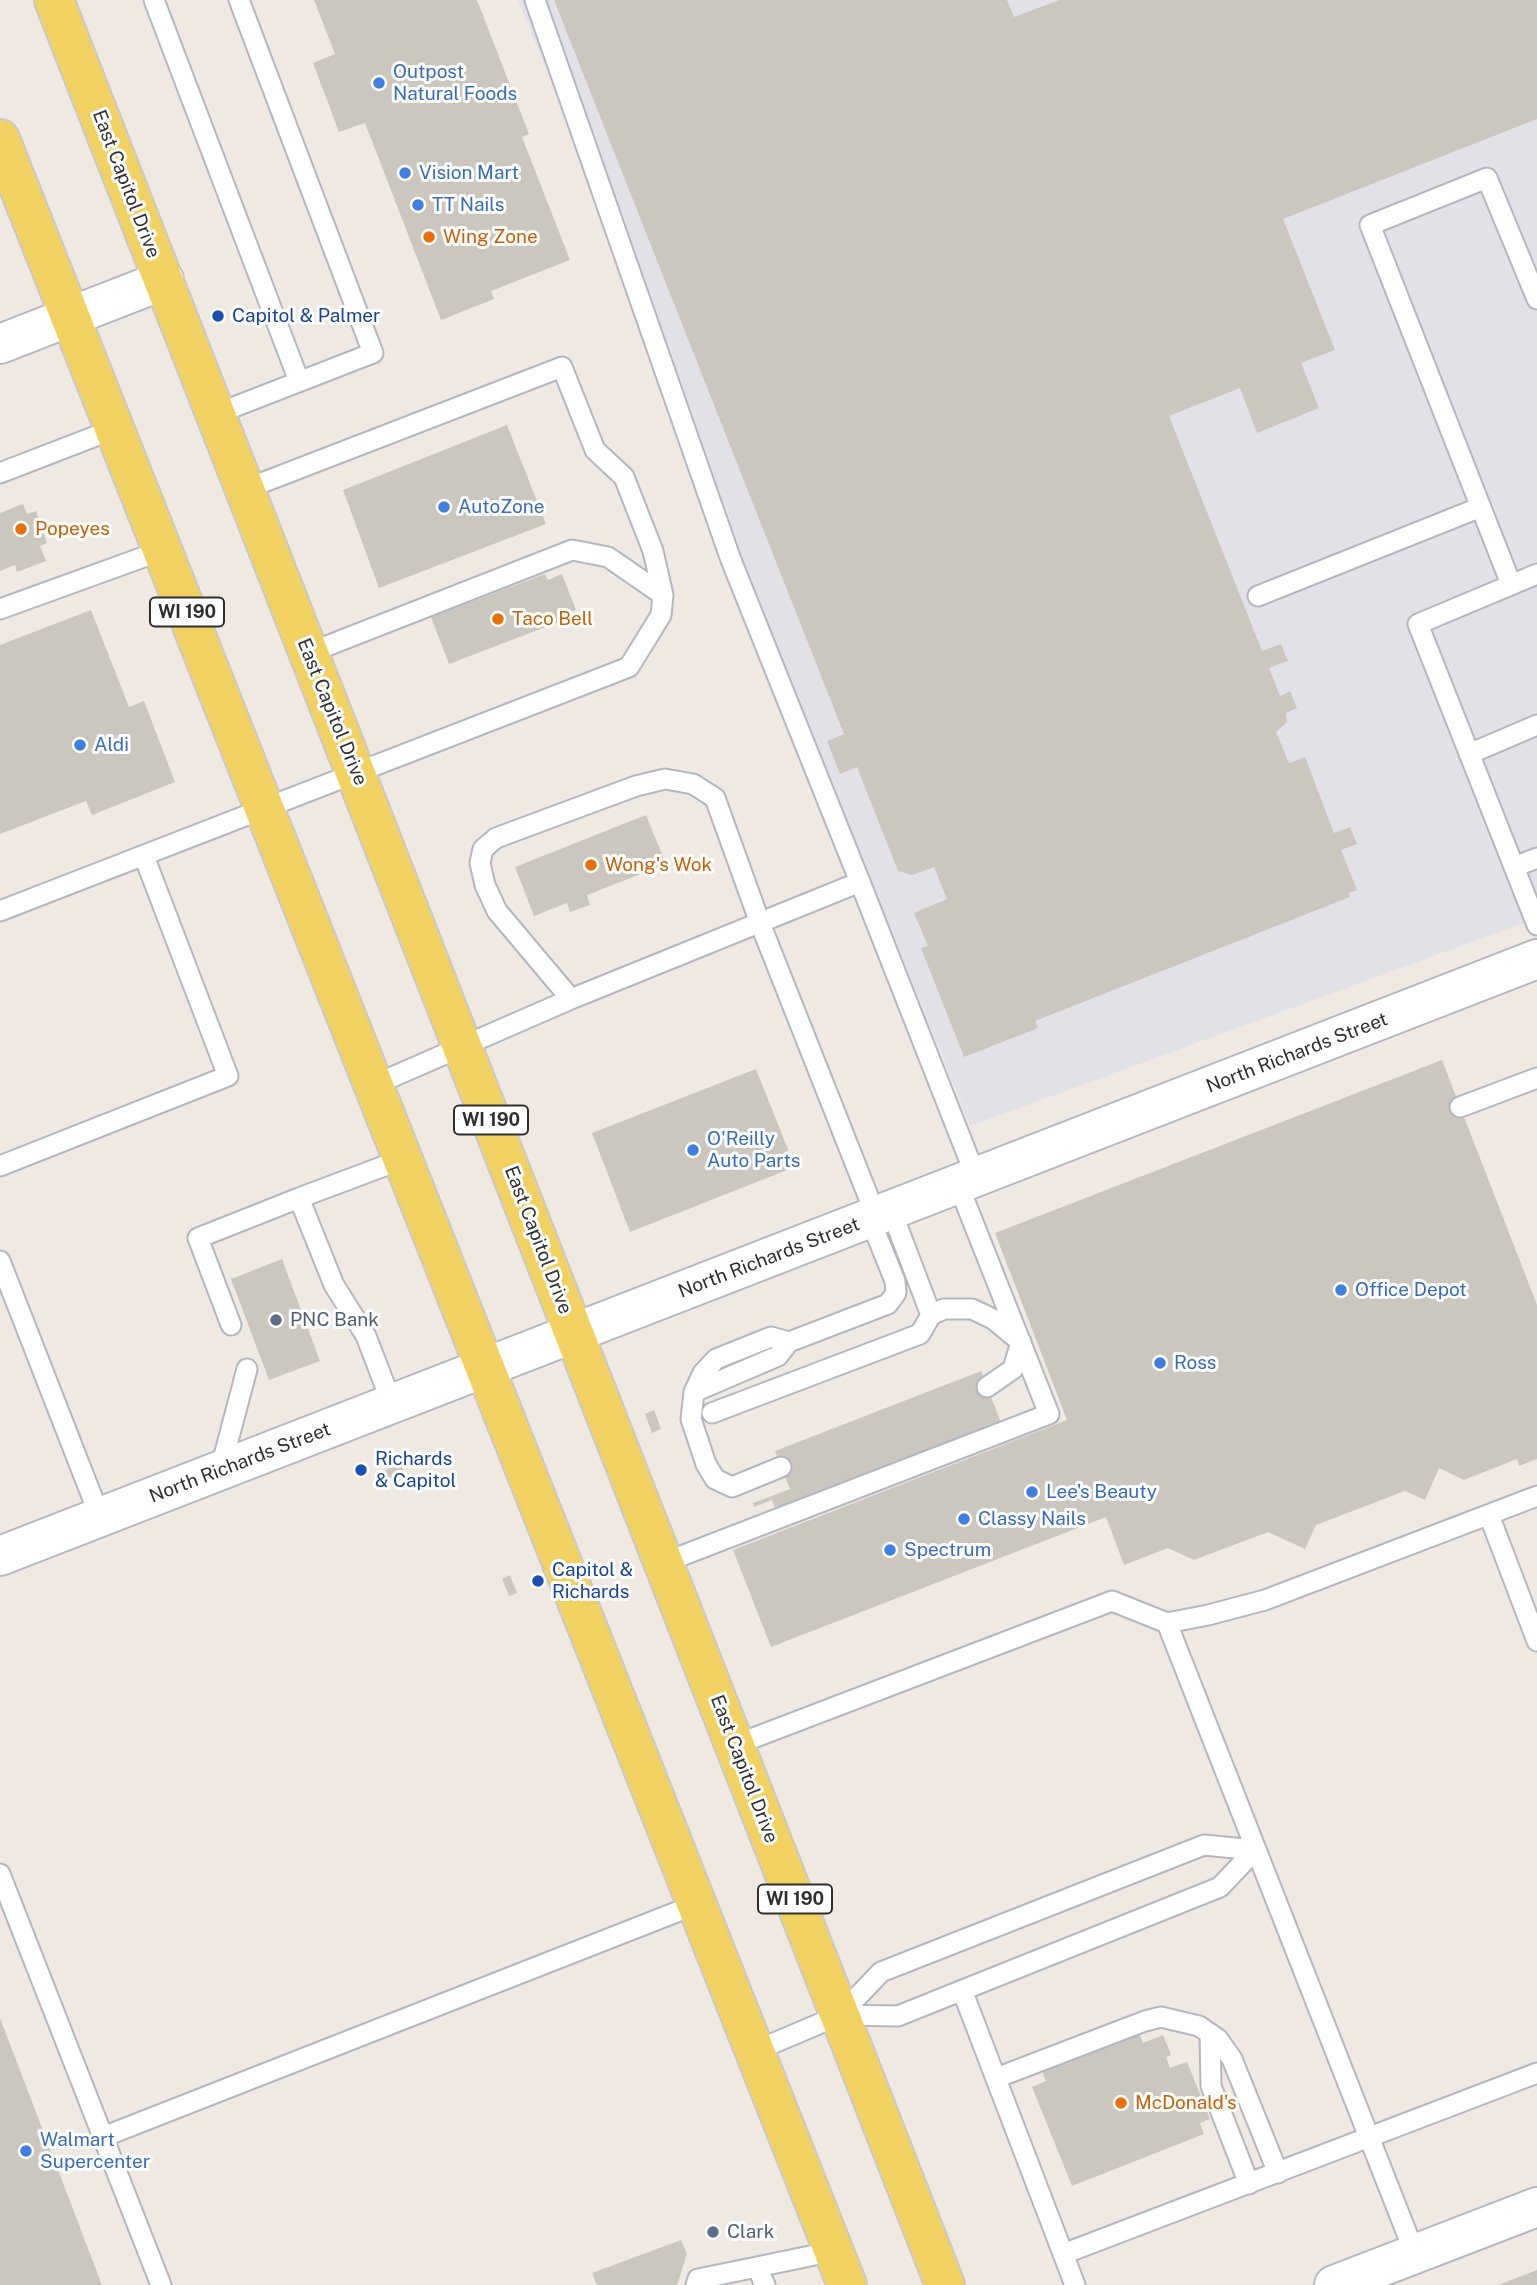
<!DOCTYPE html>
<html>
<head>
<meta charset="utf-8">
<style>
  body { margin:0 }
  canvas { display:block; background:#efe9e1 }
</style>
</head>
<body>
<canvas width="1537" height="2285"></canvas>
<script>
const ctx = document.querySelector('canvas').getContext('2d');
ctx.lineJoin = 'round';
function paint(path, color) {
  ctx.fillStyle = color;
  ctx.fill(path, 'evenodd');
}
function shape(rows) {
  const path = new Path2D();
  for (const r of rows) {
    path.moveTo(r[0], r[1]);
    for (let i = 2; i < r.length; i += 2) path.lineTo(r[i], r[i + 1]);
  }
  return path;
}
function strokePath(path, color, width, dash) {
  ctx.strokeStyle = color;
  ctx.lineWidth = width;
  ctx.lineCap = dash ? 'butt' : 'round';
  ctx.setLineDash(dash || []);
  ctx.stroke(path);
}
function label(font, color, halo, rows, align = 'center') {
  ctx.font = font + ' "Public Sans",sans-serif';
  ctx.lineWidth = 6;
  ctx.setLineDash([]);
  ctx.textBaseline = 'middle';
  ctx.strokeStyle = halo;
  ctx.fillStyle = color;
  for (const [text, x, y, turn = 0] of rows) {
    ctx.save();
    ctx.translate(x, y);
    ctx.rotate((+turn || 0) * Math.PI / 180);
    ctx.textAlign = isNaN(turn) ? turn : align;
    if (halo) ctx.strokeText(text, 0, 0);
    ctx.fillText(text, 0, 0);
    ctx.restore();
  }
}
const industrial = shape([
  [518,0,1537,0,1537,918,970,1126]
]);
const building = shape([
  [314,0,477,0,529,134,522,137,570,260,491,291,494,299,441,320,365,123,339,132,313,63,335,54],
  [554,0,1007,0,1014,17,1059,0,1537,0,1537,119,1283,219,1335,350,1301,363,1319,408,1257,433,1240,388,1169,416,1262,651,1281,644,1288,661,1269,668,1280,696,1290,691,1297,708,1286,713,1287,722,1276,732,1289,763,1305,757,1334,833,1350,827,1357,844,1341,850,1357,890,1349,893,1350,897,1035,1021,1038,1028,964,1057,921,948,928,946,914,913,947,899,934,867,912,875,898,871,857,767,840,774,827,741,844,734],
  [507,425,546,524,379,588,343,490],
  [23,504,27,514,36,511,47,543,40,546,46,561,17,572,15,565,0,571,0,513],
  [545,574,548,580,562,574,576,610,562,616,564,620,449,664,431,617],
  [91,610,129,707,144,701,175,782,92,815,86,801,0,834,0,645],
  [646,815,666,864,587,895,590,905,570,912,567,903,534,916,515,867],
  [1442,1060,1537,1305,1537,1459,1519,1466,1517,1459,1464,1480,1439,1468,1425,1500,1405,1491,1316,1525,1305,1549,1268,1532,1194,1560,1168,1548,1124,1565,1106,1517,771,1647,733,1550,1067,1420,995,1233],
  [756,1069,795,1167,630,1232,592,1133],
  [282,1259,320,1361,269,1380,231,1279],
  [981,1371,1001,1423,776,1510,772,1500,754,1507,753,1503,790,1489,775,1451],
  [654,1410,661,1429,652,1433,645,1414],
  [401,1464,404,1473,386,1480,383,1471],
  [510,1575,517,1593,509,1596,502,1579],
  [0,2018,102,2285,0,2285],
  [1139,2032,1143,2043,1163,2035,1171,2055,1166,2057,1170,2068,1187,2062,1210,2119,1200,2123,1204,2134,1072,2186,1032,2087,1046,2081,1042,2071],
  [681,2240,687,2254,677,2285,597,2285,592,2273],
  [1537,2270,1537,2285,1498,2285]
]);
const lane = shape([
  [154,0,299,381],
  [535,0,731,560,860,882],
  [216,414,373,353,239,0],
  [0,473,114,429],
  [1537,574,1418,624,1537,925],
  [1511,584,1370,225,1487,178,1537,299],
  [1258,596,1481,507],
  [0,609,163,550],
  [309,653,572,550,608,557,663,595],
  [1469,754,1537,725],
  [1514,867,1537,858],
  [0,911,629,667,661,615,663,595,653,551,624,477,595,450,562,367,246,489],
  [571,999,497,911,485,885,480,863,483,849,496,838,636,786,665,779,693,784,715,798,760,923,876,1216],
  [374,1085,571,999,860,882,976,1177],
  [1460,1107,1537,1078],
  [0,1166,228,1076,144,856],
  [891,1210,931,1315,944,1309,972,1309,993,1319,1021,1342,1013,1369,987,1387],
  [0,1261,100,1517],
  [231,1325,198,1238,299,1198],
  [694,1392,703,1373,716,1359,771,1337,789,1342],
  [392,1404,366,1336,334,1285,299,1198,403,1159],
  [712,1413,920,1334,931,1315],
  [781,1467,732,1487,715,1479,706,1464,691,1419,694,1392,778,1356,789,1342,888,1304,896,1293,895,1281,870,1219],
  [220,1471,247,1369],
  [1489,1515,1537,1641],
  [663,1563,1049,1414,958,1184],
  [1167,1623,1415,2254],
  [735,1745,1112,1601,1167,1623,1208,1615,1265,1600,1537,1496],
  [0,1874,161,2285],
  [962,1990,1075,2285],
  [840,2015,898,2016,1220,1887,1255,1850],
  [1210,2034,1211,2086,1249,2184],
  [755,2051,840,2015,881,1972,1204,1845,1255,1850],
  [996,2078,1145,2021,1161,2017,1199,2026,1218,2039,1232,2059,1278,2173],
  [103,2137,697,1904],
  [1063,2254,1537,2073],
  [696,2285,698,2279,757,2267],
  [765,2285,757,2267,834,2251]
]);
const street = shape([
  [0,344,164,280],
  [0,1556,1537,959],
  [1334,2285,1537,2207]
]);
const primary = shape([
  [54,0,945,2285],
  [0,139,847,2285]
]);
const markers = [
  [379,83,7,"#3f7fe0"],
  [405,173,7,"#3f7fe0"],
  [418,205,7,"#3f7fe0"],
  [429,237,7,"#e8710a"],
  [218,316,7,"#1a4fb4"],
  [444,507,7,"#3f7fe0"],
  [21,529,7,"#e8710a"],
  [498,619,7,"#e8710a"],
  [80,745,7,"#3f7fe0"],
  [591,865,7,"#e8710a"],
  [693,1150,7,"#3f7fe0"],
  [1341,1290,7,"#3f7fe0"],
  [276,1320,7,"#5c6f8a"],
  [1160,1363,7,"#3f7fe0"],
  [361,1470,7,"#1a4fb4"],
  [1032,1492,7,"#3f7fe0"],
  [964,1519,7,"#3f7fe0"],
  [890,1550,7,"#3f7fe0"],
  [538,1581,7,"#1a4fb4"],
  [1121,2103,7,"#e8710a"],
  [26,2151,7,"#3f7fe0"],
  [713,2232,7,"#5c6f8a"]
];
const shields = [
  [187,612,74],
  [491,1120,74],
  [795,1899,74]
];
const shieldNames = [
  ["WI 190",187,612],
  ["WI 190",491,1120],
  ["WI 190",795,1899]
];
const shopNames = [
  ["Outpost",393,72],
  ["Natural Foods",393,94],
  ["Vision Mart",419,173],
  ["TT Nails",432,205],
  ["AutoZone",458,507],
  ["Aldi",94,745],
  ["O'Reilly",707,1139],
  ["Auto Parts",707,1161],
  ["Office Depot",1355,1290],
  ["Ross",1174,1363],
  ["Lee's Beauty",1046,1492],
  ["Classy Nails",978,1519],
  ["Spectrum",904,1550],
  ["Walmart",40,2140],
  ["Supercenter",40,2162]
];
const streetNames = [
  ["East Capitol Drive",126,184,69],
  ["East Capitol Drive",332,712,68],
  ["North Richards Street",1297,1053,-21],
  ["East Capitol Drive",538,1240,69],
  ["North Richards Street",769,1258,-21],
  ["North Richards Street",240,1463,-21],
  ["East Capitol Drive",744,1769,69]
];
const foodNames = [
  ["Wing Zone",443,237],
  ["Popeyes",35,529],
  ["Taco Bell",512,619],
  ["Wong's Wok",605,865],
  ["McDonald's",1135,2103]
];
const transitNames = [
  ["Capitol & Palmer",232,316],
  ["Richards",375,1459],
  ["& Capitol",375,1481],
  ["Capitol &",552,1570],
  ["Richards",552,1592]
];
const serviceNames = [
  ["PNC Bank",290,1320],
  ["Clark",727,2232]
];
paint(industrial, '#e3e1e8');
paint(building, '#cbc7bf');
strokePath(lane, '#b4b7c1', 23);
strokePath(street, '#b4b7c1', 42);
strokePath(primary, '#c9c9c9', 42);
strokePath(lane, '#fff', 19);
strokePath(street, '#fff', 38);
strokePath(primary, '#f2d163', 38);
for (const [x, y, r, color] of markers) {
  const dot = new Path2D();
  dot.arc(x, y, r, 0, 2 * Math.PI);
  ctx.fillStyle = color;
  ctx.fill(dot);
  strokePath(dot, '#fff', 2.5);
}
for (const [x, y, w] of shields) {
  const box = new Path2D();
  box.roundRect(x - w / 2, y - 14.5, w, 29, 5);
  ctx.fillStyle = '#fff';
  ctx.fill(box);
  strokePath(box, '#2e2e2e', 2);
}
label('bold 18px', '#2e2e2e', null, shieldNames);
label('19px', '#366cbe', '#fff', shopNames, 'left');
label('19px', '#2e2e2e', '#fff', streetNames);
label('19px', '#c56008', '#fff', foodNames, 'left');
label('19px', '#164399', '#fff', transitNames, 'left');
label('19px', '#4e5e75', '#fff', serviceNames, 'left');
</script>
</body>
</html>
